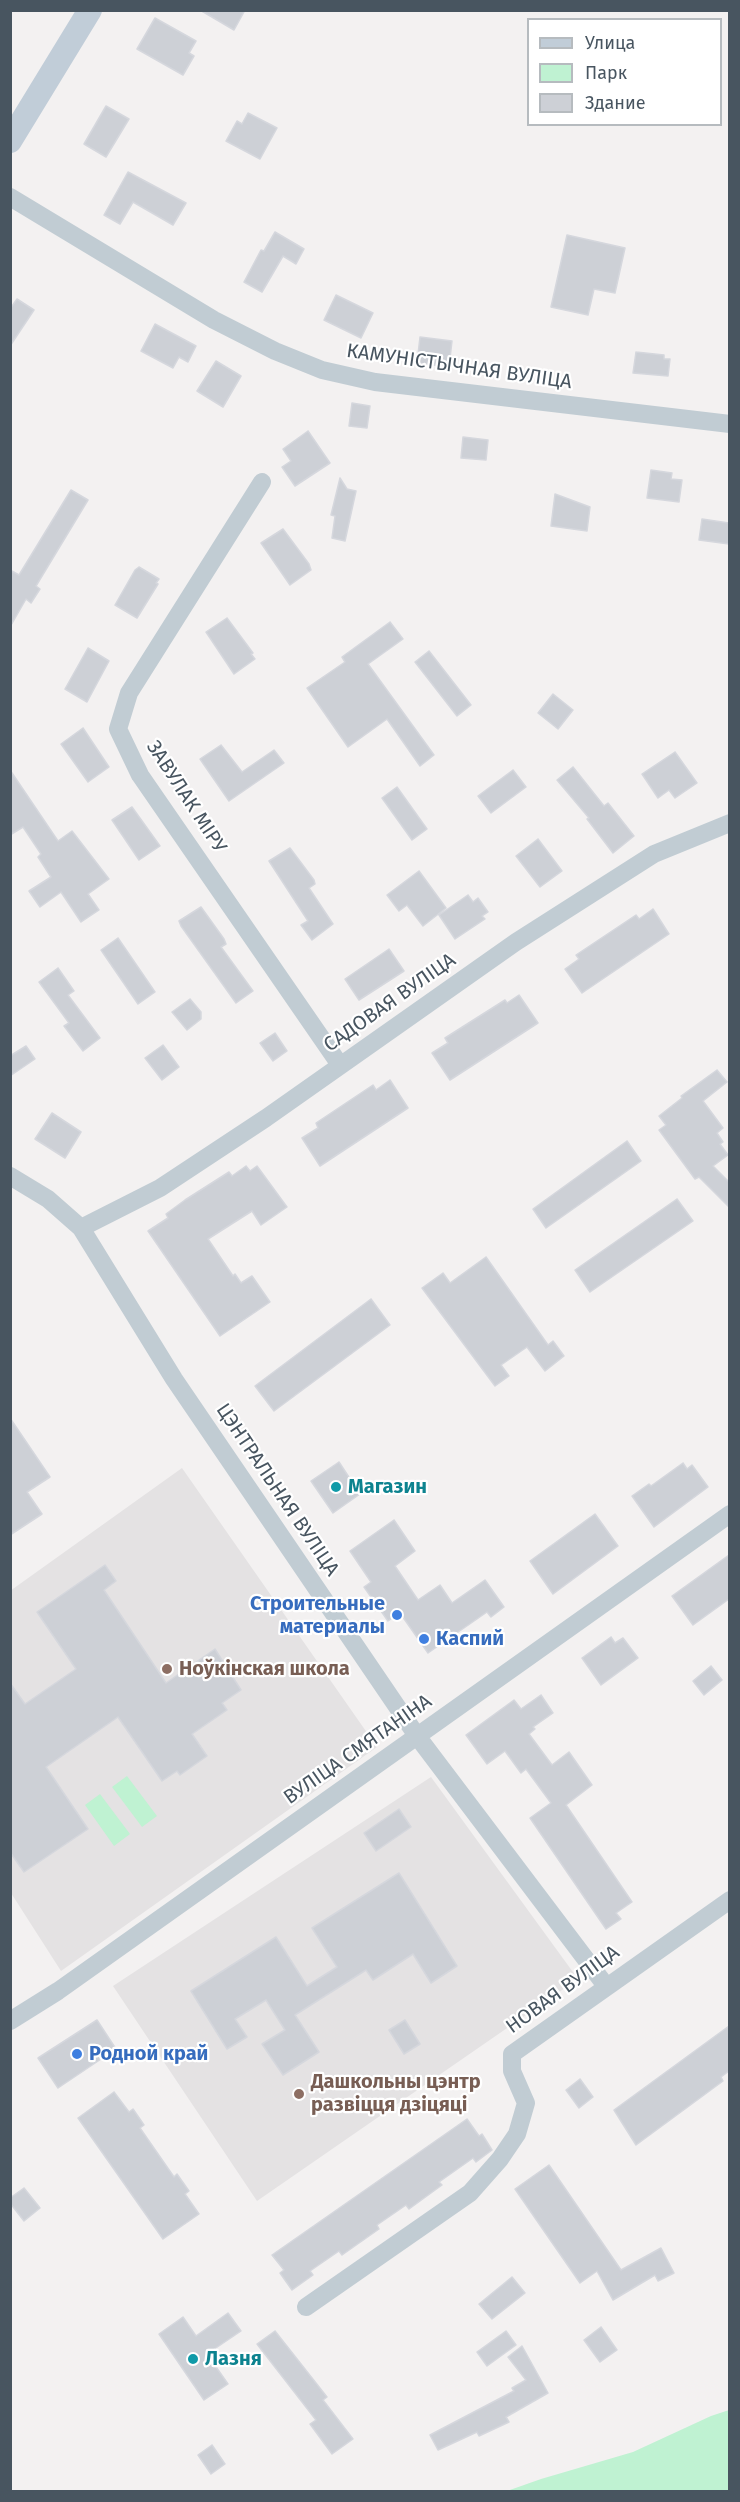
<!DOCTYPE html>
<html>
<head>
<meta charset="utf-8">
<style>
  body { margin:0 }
  #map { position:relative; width:740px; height:2502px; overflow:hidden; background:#f3f1f1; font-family:"Fira Sans",sans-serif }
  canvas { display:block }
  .frame { position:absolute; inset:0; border:12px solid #485560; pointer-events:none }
  .legend { position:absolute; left:527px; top:18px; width:195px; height:108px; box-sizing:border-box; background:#fff; border:2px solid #b6bbbf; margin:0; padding:8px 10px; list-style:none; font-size:18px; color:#485560 }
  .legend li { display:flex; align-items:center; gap:12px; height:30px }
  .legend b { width:30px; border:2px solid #b6bbbf }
</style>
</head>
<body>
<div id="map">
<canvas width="740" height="2502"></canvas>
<div class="frame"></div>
<ul class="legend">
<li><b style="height:8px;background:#c1cdd8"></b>Улица</li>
<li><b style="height:16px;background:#bff2d2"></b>Парк</li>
<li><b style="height:16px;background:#cdd0d6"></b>Здание</li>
</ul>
</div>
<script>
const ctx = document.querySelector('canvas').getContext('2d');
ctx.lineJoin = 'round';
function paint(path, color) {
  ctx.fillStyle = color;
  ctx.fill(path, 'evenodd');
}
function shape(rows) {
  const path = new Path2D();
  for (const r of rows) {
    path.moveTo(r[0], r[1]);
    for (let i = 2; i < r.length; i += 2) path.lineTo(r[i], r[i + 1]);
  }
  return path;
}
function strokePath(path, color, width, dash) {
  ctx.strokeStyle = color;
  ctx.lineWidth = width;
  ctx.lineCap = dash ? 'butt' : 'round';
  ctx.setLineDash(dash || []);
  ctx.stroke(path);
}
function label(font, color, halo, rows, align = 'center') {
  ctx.font = font + ' "Fira Sans",sans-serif';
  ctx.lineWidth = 4.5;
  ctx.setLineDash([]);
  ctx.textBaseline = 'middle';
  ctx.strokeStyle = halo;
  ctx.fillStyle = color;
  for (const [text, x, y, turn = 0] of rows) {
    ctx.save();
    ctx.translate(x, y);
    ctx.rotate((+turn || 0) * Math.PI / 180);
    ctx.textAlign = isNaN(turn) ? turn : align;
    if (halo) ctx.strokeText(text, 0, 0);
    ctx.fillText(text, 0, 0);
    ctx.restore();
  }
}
const education = shape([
  [182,1468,377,1747,61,1971,11,1893,10,1591],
  [431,1777,578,1979,257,2201,113,1986]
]);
const green = shape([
  [127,1776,157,1816,142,1827,112,1787],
  [100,1794,130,1834,114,1846,85,1805],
  [729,2410,729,2491,507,2491,541,2479,633,2452,711,2416]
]);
const building = shape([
  [200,10,245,10,234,30,200,10],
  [155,18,196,41,189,53,194,56,183,75,137,49,155,18],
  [106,106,129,119,106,157,84,144,106,106],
  [248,113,277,128,260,159,226,141,237,121,242,124,248,113],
  [128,172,186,203,173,225,133,202,120,224,104,215,128,172],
  [275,232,304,249,296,264,283,256,262,292,244,282,261,250,264,251,275,232],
  [567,235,625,248,615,293,594,289,588,315,551,307,567,235],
  [336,295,373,313,361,338,324,320,336,295],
  [17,299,34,310,10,346,10,309,17,299],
  [155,324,196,346,188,362,179,357,173,368,141,351,155,324],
  [420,337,452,341,449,367,417,363,420,337],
  [636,352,664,355,664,359,670,359,668,376,633,373,636,352],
  [216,361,241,376,223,407,197,391,216,361],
  [352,403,370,406,367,428,349,426,352,403],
  [308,431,330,463,295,486,282,467,291,461,283,449,308,431],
  [463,437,488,440,486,460,461,458,463,437],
  [651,470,672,473,671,479,682,480,679,502,647,498,651,470],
  [340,478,347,489,356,491,345,541,332,538,335,516,331,515,340,478],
  [71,490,88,500,36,586,40,589,31,603,26,599,10,627,10,570,19,575,71,490],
  [555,494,590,507,587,531,551,526,555,494],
  [702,519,729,523,729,544,699,540,702,519],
  [283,529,309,564,311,570,290,585,261,543,283,529],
  [139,567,159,579,156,583,158,584,137,618,115,605,135,570,139,567],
  [227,618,253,653,251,654,255,659,234,674,206,632,227,618],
  [390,622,403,639,368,664,434,755,420,766,387,719,348,747,307,688,345,662,342,657,390,622],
  [88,648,109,661,87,702,65,689,88,648],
  [429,651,471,705,457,716,415,662,429,651],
  [553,694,573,710,558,729,538,713,553,694],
  [83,728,109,767,88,782,61,744,83,728],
  [221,745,242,772,274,750,284,763,229,801,200,759,221,745],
  [675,752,697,783,675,798,669,790,658,798,642,774,675,752],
  [573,767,604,806,608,803,634,836,613,853,587,819,589,818,557,780,573,767],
  [10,770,58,841,72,831,109,879,88,894,99,910,81,922,61,892,40,907,29,891,51,877,38,857,41,854,23,827,10,835,10,770],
  [513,770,526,787,491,813,478,796,513,770],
  [397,787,427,829,412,840,382,798,397,787],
  [132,807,160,846,139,860,112,820,132,807],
  [538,839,562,871,540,887,516,856,538,839],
  [290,848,314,880,315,884,309,888,333,924,312,940,301,925,308,921,269,861,290,848],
  [419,871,446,908,423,926,407,905,399,911,387,895,419,871],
  [468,895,473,902,478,898,488,912,482,916,485,919,455,939,439,915,468,895],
  [201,907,224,939,226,944,221,947,253,991,236,1003,181,926,179,921,201,907],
  [653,909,669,934,582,993,565,969,579,959,576,955,636,915,639,919,653,909],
  [118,938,155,992,138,1004,101,950,118,938],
  [389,949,404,971,359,1000,345,979,389,949],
  [58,968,74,991,68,995,100,1038,83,1051,64,1026,69,1023,39,982,58,968],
  [519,995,538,1023,450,1080,432,1053,448,1043,445,1038,505,1000,507,1003,519,995],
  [190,999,201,1012,201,1019,187,1030,172,1012,190,999],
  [275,1033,287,1051,273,1061,260,1043,275,1033],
  [163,1045,179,1067,162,1080,145,1058,163,1045],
  [26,1046,35,1059,10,1076,10,1056,26,1046],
  [717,1070,727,1082,703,1101,723,1128,717,1133,723,1142,720,1144,728,1155,713,1166,729,1182,729,1207,699,1177,695,1179,659,1130,666,1125,659,1116,682,1098,681,1096,717,1070],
  [390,1080,408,1108,320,1166,302,1138,318,1128,316,1123,373,1085,376,1090,390,1080],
  [52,1113,81,1132,65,1158,35,1139,52,1113],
  [627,1141,641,1161,546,1228,533,1209,627,1141],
  [246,1166,250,1171,257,1166,287,1207,261,1225,252,1211,208,1239,233,1276,235,1274,241,1283,252,1276,270,1302,220,1336,148,1231,168,1218,166,1214,185,1200,229,1172,232,1176,246,1166],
  [677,1199,693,1221,590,1292,575,1270,677,1199],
  [486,1257,548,1345,553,1341,564,1356,545,1371,527,1347,501,1365,509,1376,495,1386,422,1288,443,1273,450,1283,486,1257],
  [371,1299,390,1325,274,1411,255,1386,371,1299],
  [10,1418,50,1477,27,1492,42,1514,10,1535,10,1418],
  [339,1462,360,1494,333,1513,311,1481,339,1462],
  [683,1463,687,1469,692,1465,708,1487,654,1527,632,1496,649,1484,651,1486,683,1463],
  [595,1514,618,1546,553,1594,530,1561,595,1514],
  [394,1520,415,1551,395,1566,418,1600,440,1585,452,1603,485,1580,504,1607,491,1617,487,1612,428,1653,400,1613,388,1621,364,1587,371,1582,350,1551,394,1520],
  [729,1555,729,1599,693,1625,672,1596,729,1555],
  [105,1565,116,1581,104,1590,166,1683,215,1649,241,1690,222,1703,227,1710,192,1734,207,1756,180,1775,177,1771,162,1781,118,1717,46,1767,88,1829,24,1872,10,1852,10,1683,25,1704,76,1669,37,1612,105,1565],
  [611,1637,615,1643,623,1638,638,1658,601,1685,582,1658,611,1637],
  [711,1666,722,1680,704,1695,693,1681,711,1666],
  [541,1695,553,1713,533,1727,535,1729,529,1734,552,1765,569,1752,592,1785,566,1805,632,1902,616,1913,621,1919,606,1929,530,1818,551,1803,526,1769,521,1773,505,1751,487,1764,466,1735,514,1700,521,1709,541,1695],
  [399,1809,411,1827,376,1851,364,1833,399,1809],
  [399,1873,457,1966,431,1983,413,1954,373,1980,366,1970,295,2015,319,2052,283,2075,262,2044,285,2030,266,2000,235,2019,247,2037,227,2049,191,1991,276,1937,307,1986,337,1967,312,1928,399,1873],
  [97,2020,116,2049,58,2088,38,2058,97,2020],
  [405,2020,420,2044,404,2054,389,2030,405,2020],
  [729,2026,729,2071,721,2077,723,2081,636,2145,614,2110,729,2026],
  [580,2079,593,2097,579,2108,566,2090,580,2079],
  [114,2092,129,2112,133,2109,144,2125,140,2128,174,2177,177,2174,189,2191,185,2194,199,2214,163,2239,78,2118,114,2092],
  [467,2119,479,2136,482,2134,492,2150,476,2162,473,2158,439,2182,442,2185,409,2209,406,2205,377,2225,379,2229,342,2255,339,2251,310,2271,313,2275,292,2290,280,2273,284,2270,272,2255,467,2119],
  [549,2165,621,2270,661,2248,674,2273,658,2281,655,2275,613,2300,597,2271,580,2283,515,2189,549,2165],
  [24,2188,40,2208,24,2221,10,2203,10,2198,24,2188],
  [512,2277,525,2293,492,2319,479,2304,512,2277],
  [228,2313,241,2331,207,2354,228,2384,204,2400,159,2334,183,2317,196,2336,228,2313],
  [601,2327,617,2350,600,2362,584,2340,601,2327],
  [275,2331,327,2397,323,2400,353,2439,332,2454,310,2424,316,2420,257,2344,275,2331],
  [506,2331,516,2345,487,2366,477,2352,506,2331],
  [522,2346,548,2393,506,2417,509,2422,479,2436,477,2432,438,2450,430,2435,514,2391,512,2388,526,2380,508,2357,522,2346],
  [212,2445,225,2464,211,2474,198,2455,212,2445]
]);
const street = shape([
  [10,197,214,320,275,351,322,370,375,382,730,424],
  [262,482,129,693,118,729,140,775,340,1065],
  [10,1176,48,1199,81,1228,174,1379,417,1736,606,1986],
  [81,1228,160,1188,266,1118,516,942,654,854,730,823],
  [10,2021,58,1991,730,1514],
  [306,2307,470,2193,500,2159,517,2134,526,2103,512,2071,512,2054,730,1900]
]);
const secondary = shape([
  [10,141,90,10]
]);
const markers = [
  [336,1487,6,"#0f9aa8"],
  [397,1615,6,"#3f7fe0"],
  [424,1639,6,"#3f7fe0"],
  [167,1669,6,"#8d6e63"],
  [77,2054,6,"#3f7fe0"],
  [299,2094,6,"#8d6e63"],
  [193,2359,6,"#0f9aa8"]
];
const streetNames = [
  ["КАМУНІСТЫЧНАЯ ВУЛІЦА",459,367,8],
  ["ЗАВУЛАК МІРУ",186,797,57],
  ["САДОВАЯ ВУЛІЦА",390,1003,-35],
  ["ЦЭНТРАЛЬНАЯ ВУЛІЦА",277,1490,56],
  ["ВУЛІЦА СМЯТАНІНА",358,1750,-35],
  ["НОВАЯ ВУЛІЦА",563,1990,-36]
];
const cultureNames = [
  ["Магазин",348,1487],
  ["Лазня",205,2359]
];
const shopNames = [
  ["Строительные",385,1604,"right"],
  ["материалы",385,1627,"right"],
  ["Каспий",436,1639],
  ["Родной край",89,2054]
];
const educationNames = [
  ["Ноўкінская школа",179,1669],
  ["Дашкольны цэнтр",311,2082],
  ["развіцця дзіцяці",311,2105]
];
paint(education, '#e4e2e3');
paint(green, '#bff2d2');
paint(building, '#cdd0d6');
strokePath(building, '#d5d7dd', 1.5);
strokePath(street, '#c1ccd3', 18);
strokePath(secondary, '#c1cdd8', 24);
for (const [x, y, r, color] of markers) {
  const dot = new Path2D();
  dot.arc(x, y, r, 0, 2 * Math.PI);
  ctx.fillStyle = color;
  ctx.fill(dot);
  strokePath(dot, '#fff', 2);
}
label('20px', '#485560', '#fff', streetNames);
label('bold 20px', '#0d838f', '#fff', cultureNames, 'left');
label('bold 20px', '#366cbe', '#fff', shopNames, 'left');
label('bold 20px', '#785e54', '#fff', educationNames, 'left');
</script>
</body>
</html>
